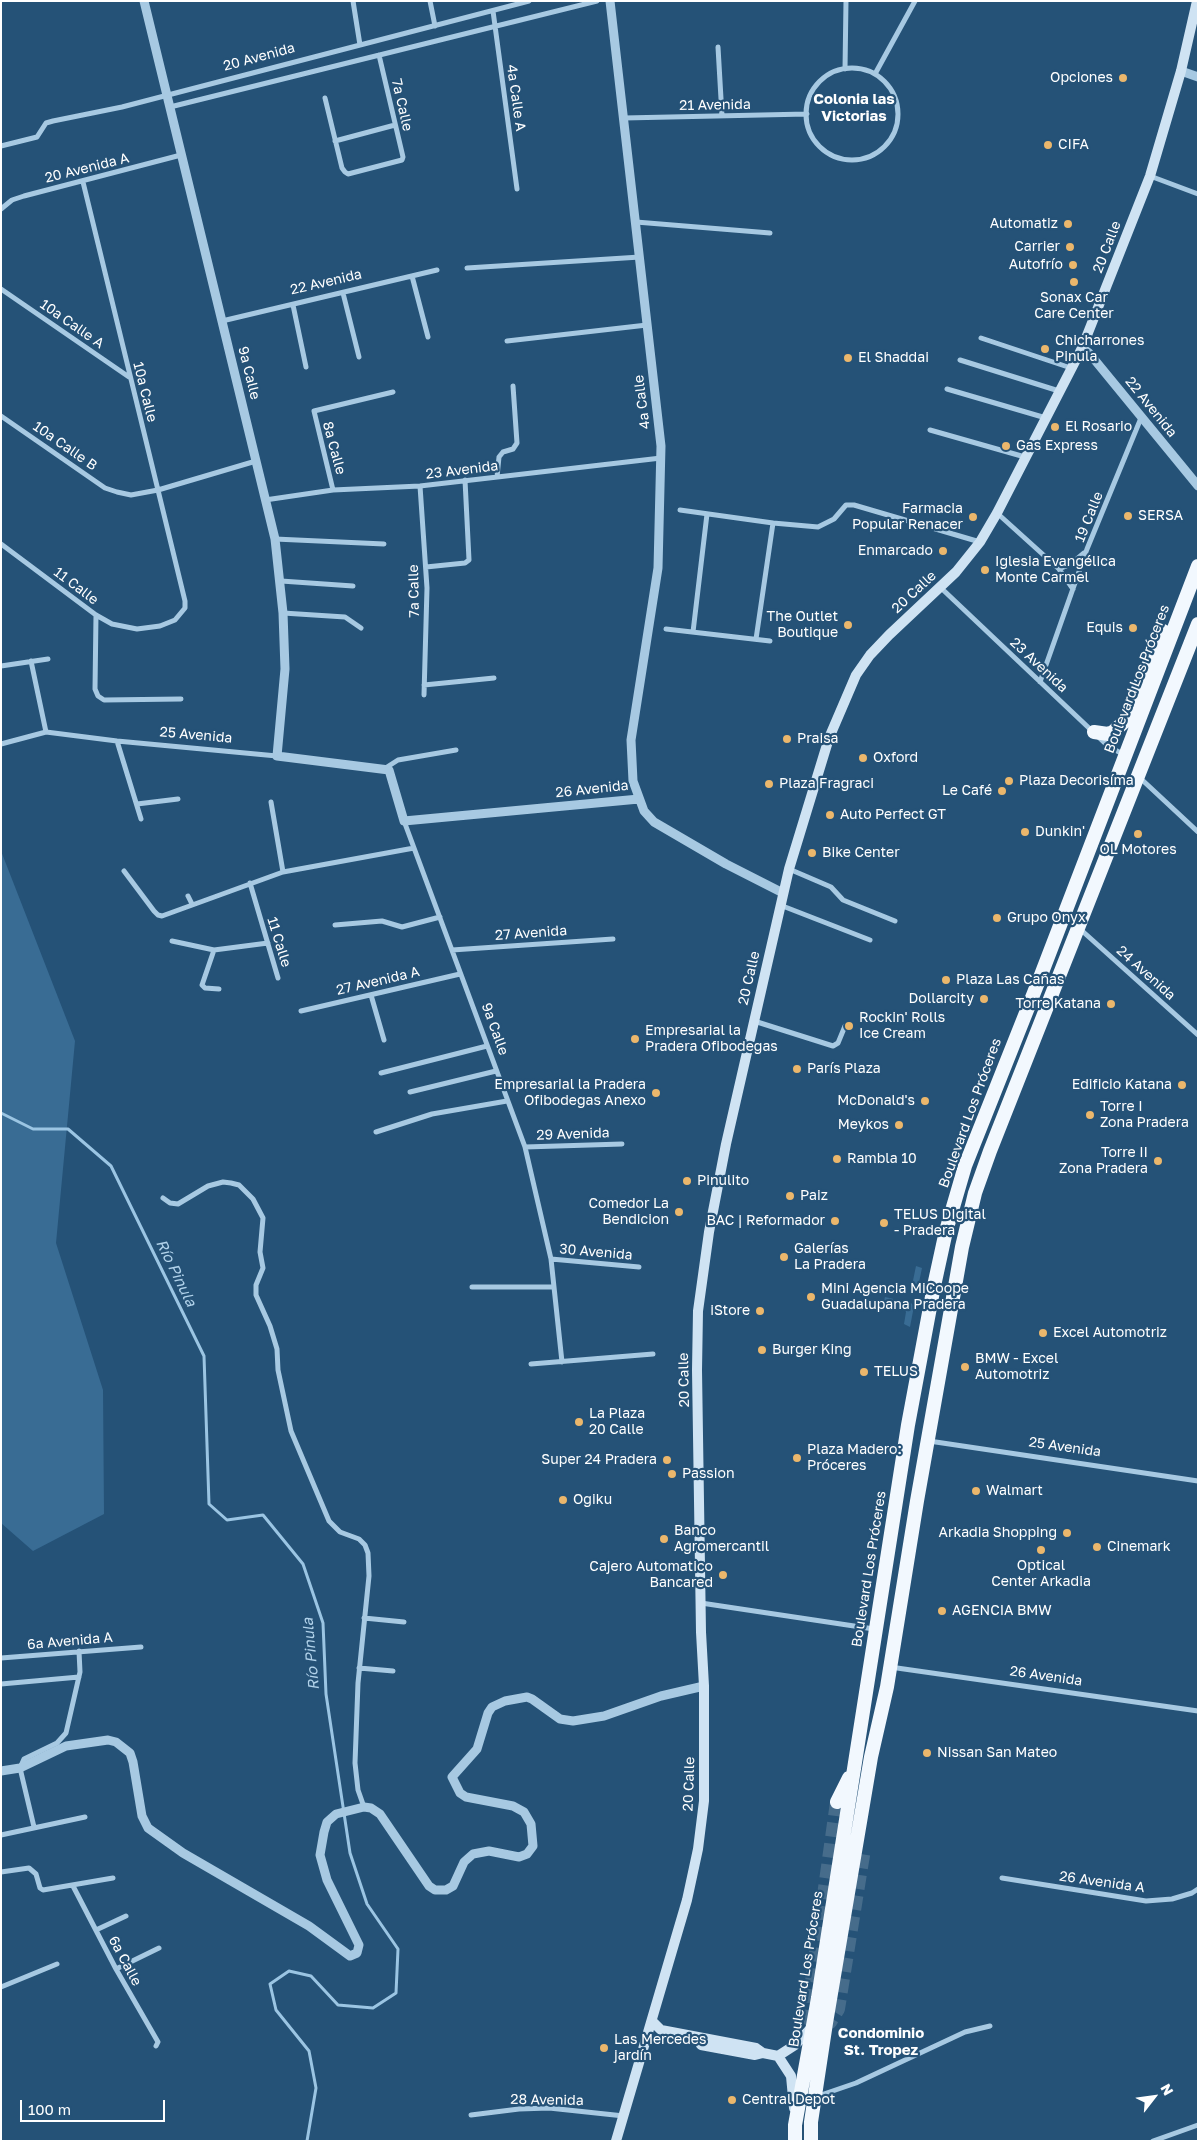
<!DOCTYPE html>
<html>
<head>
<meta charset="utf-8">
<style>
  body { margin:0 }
  #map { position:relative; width:1199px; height:2142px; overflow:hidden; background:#255277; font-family:"Golos Text",sans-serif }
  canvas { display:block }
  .frame { position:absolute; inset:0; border:2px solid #fff; pointer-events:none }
  .north { position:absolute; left:1129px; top:2072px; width:50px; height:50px; -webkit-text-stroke:4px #255277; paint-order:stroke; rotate:60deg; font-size:14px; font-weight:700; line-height:20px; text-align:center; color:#fff }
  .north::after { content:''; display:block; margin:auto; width:18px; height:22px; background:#fff; clip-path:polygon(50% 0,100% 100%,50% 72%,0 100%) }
  .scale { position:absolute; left:20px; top:2100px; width:145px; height:22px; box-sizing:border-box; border:2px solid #fff; border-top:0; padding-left:6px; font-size:15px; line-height:18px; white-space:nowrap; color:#fff; -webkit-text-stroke:4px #255277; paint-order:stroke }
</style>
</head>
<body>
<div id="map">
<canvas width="1199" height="2142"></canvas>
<div class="frame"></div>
<div class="north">N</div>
<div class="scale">100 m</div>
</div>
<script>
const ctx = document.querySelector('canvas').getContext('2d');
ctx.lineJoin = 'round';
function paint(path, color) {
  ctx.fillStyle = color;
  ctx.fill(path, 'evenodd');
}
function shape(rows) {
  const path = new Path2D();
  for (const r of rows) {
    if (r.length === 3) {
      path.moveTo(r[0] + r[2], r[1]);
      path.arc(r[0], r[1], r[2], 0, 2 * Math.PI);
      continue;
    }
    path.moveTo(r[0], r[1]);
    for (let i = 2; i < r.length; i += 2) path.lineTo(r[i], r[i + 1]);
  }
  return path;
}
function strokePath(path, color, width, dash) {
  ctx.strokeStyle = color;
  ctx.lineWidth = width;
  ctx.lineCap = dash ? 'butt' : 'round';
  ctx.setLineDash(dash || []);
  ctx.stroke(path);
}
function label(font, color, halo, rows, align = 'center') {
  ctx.font = font + ' "Golos Text",sans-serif';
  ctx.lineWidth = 4.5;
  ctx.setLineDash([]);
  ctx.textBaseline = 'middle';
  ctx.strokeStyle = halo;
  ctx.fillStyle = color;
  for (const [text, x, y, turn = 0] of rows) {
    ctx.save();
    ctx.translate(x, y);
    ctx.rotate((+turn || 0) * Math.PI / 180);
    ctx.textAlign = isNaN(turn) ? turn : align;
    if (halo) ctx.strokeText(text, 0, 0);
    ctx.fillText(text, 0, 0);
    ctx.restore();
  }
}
const green = shape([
  [1,851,75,1041,56,1243,103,1390,104,1514,33,1551,1,1523],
  [916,1266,922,1268,917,1292,910,1295],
  [885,1297,911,1303,914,1306,910,1327,904,1324,906,1312,903,1307,884,1301]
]);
const stream = shape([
  [1,1113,33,1129,68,1129,111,1166,204,1356,209,1504,227,1520,263,1515,303,1564,323,1623,326,1694,350,1853,367,1904,398,1949,396,1993,373,2008,338,2005,311,1976,289,1971,270,1984,276,2010,309,2051,316,2088,307,2141]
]);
const trunkTunnel = shape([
  [837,1802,808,2010,810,2020,813,2022,826,2023,830,2022,838,2009,864,1849]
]);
const minor = shape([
  [353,1,360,45],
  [430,1,435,26],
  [493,11,517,189],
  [718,47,722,116],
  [852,114,46],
  [845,69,846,1],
  [875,74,915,1],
  [325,98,342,168,345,172,348,174,402,160,403,157,379,55],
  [170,107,597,1],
  [624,118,807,114],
  [335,141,395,125],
  [1,146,37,137,46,123,53,121,122,107,529,1],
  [1150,176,1198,194],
  [1,209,12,200,24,196,181,155],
  [636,222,770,233],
  [467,268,640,257],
  [412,276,428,337],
  [1,289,129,377],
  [343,293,359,357],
  [293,305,306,367],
  [222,321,437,270],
  [981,338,1071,368],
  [507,341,647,325],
  [960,360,1059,391],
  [947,389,1046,418],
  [1,416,105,488,117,492,131,495,158,490,256,461],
  [930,430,1025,457],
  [497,477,499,457,503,452,513,449,517,443,513,386],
  [420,486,427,588,424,695],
  [333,490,314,411,393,392],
  [265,500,333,490,420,486,661,458],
  [680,510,773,523,818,527,834,519,846,505,854,505,980,542],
  [997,513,1059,569,1073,589],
  [275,539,384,544],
  [1,544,96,615,112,624,137,629,160,626,175,620,185,608,185,601,83,182],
  [426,567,465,563,469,560,465,480],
  [1059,569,1071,564,1084,553],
  [281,581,353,586],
  [940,587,1109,747,1125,755],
  [283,613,345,617,361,628],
  [96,615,95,689,98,696,104,700,181,699],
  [666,629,770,641],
  [693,632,707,514],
  [756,639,773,523],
  [31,661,46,732],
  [1,666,48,659],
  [1040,682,1087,549,1141,418],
  [424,685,494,678],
  [117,741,141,819],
  [1,744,46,732,117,741,277,756],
  [384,769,398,760,456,750],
  [1139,777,1198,832],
  [271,802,283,872],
  [137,804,178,799],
  [404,821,525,1147,551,1259,562,1362],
  [789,869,831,887,843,900,895,921],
  [124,871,154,911,158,915,162,916,283,872,414,848],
  [250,883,278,978],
  [188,896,192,904],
  [780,905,870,940],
  [335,925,382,921,402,927,440,917],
  [1080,929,1198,1035],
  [172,941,214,950,268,943],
  [214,950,202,985,205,988,219,989],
  [452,950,613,939],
  [371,995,384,1040],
  [301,1011,460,974],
  [754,1021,833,1046,838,1043,845,1026],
  [381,1073,487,1046],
  [410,1092,496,1071],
  [376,1132,432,1114,507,1101],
  [525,1147,622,1144],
  [163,1198,170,1203,178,1204,208,1186,223,1182,231,1183,239,1185,253,1199,263,1218,260,1252,263,1268,256,1285,256,1295,270,1326,277,1349,278,1370,291,1431,329,1521,340,1532,359,1539,365,1545,368,1553,369,1576,358,1683,355,1763,358,1790,364,1807],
  [551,1259,639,1267],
  [472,1287,554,1287],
  [531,1364,653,1354],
  [929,1441,1198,1481],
  [701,1603,874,1629],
  [364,1618,404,1622],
  [1,1658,141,1647],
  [890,1667,1198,1711],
  [359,1668,393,1671],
  [1,1684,79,1677],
  [34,1827,20,1768,24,1759,57,1743,66,1733,80,1672,79,1651],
  [1,1835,85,1817],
  [1,1872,29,1868,36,1874,40,1888,43,1890,113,1878],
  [1002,1878,1146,1901,1172,1899,1192,1893,1198,1889],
  [73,1886,116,1969,158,2042,156,2046],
  [96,1930,126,1916],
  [116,1969,159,1948],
  [1,1987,57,1964],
  [818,2096,856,2083,965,2032,990,2026],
  [471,2115,519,2109,549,2108,624,2116],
  [1153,2141,1198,2125]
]);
const tertiary = shape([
  [144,1,275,539,283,613,285,669,277,756,389,770,404,821,639,799],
  [610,1,661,446,658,568,631,740,633,781,644,811,654,822,726,864,783,893],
  [1181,71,1198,77],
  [1082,348,1089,353,1198,486],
  [1,1771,20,1768,66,1746,108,1740,116,1742,130,1753,133,1762,142,1816,148,1828,183,1853,309,1926,350,1956,357,1953,359,1945,327,1880,320,1855,324,1832,327,1822,336,1814,364,1807,371,1808,380,1814,429,1886,435,1890,446,1890,453,1886,464,1862,473,1854,489,1851,519,1857,527,1854,533,1846,531,1824,524,1812,513,1806,466,1797,460,1793,452,1777,477,1749,488,1713,492,1707,505,1701,527,1697,532,1699,560,1719,573,1721,604,1716,661,1696,704,1686]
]);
const secondary = shape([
  [652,2021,661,2030,756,2048,763,2053,778,2056,795,2045,813,2026],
  [701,2045,755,2055,763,2053],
  [778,2056,791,2076,794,2108],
  [616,2141,687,1900,698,1849,704,1801,704,1686,701,1632,697,1370,698,1311,709,1232,726,1144,789,869,829,738,856,675,870,655,889,635,956,572,980,542,997,513,1082,348,1150,176,1181,71,1197,1]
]);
const trunk = shape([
  [1094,732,1108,734,1113,732,1124,722,1163,631],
  [837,1802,849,1778],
  [795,2141,795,2125,818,1998,908,1425,934,1286,946,1231,965,1166,1041,975,1198,566],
  [811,2141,811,2122,826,2023,871,1757,887,1687,917,1501,962,1247,975,1193,990,1151,1198,624]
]);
const markers = [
  [1123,78,5,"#ebb76c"],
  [1048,145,5,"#ebb76c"],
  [1068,224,5,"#ebb76c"],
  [1070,247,5,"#ebb76c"],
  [1073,265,5,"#ebb76c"],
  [1074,282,5,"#ebb76c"],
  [1045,349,5,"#ebb76c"],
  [848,358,5,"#ebb76c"],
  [1055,427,5,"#ebb76c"],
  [1006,446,5,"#ebb76c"],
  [1128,516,5,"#ebb76c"],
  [973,517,5,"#ebb76c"],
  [943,551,5,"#ebb76c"],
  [985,570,5,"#ebb76c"],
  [848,625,5,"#ebb76c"],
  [1133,628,5,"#ebb76c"],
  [787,739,5,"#ebb76c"],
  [863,758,5,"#ebb76c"],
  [1009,781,5,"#ebb76c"],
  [769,784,5,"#ebb76c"],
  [1002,791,5,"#ebb76c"],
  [830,815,5,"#ebb76c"],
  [1025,832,5,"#ebb76c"],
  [1138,834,5,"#ebb76c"],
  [812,853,5,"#ebb76c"],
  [997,918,5,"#ebb76c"],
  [946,980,5,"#ebb76c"],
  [984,999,5,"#ebb76c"],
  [1111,1004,5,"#ebb76c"],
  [849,1026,5,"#ebb76c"],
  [635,1039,5,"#ebb76c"],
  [797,1069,5,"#ebb76c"],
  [1182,1085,5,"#ebb76c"],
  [656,1093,5,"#ebb76c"],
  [925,1101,5,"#ebb76c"],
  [1090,1115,5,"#ebb76c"],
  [899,1125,5,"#ebb76c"],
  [837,1159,5,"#ebb76c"],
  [1158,1161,5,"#ebb76c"],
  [687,1181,5,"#ebb76c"],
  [790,1196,5,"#ebb76c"],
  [679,1212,5,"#ebb76c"],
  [835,1221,5,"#ebb76c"],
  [884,1223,5,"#ebb76c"],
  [784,1257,5,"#ebb76c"],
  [811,1297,5,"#ebb76c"],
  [760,1311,5,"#ebb76c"],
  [1043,1333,5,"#ebb76c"],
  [762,1350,5,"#ebb76c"],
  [965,1367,5,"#ebb76c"],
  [864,1372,5,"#ebb76c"],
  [579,1422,5,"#ebb76c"],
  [797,1458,5,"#ebb76c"],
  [667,1460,5,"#ebb76c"],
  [672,1474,5,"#ebb76c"],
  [976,1491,5,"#ebb76c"],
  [563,1500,5,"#ebb76c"],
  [1067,1533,5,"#ebb76c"],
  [664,1539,5,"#ebb76c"],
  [1097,1547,5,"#ebb76c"],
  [1041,1550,5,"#ebb76c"],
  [723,1575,5,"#ebb76c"],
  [942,1611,5,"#ebb76c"],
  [927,1753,5,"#ebb76c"],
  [604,2048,5,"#ebb76c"],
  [732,2100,5,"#ebb76c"]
];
const streetNames = [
  ["20 Avenida",259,57,-15],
  ["4a Calle A",516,98,82],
  ["7a Calle",402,105,77],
  ["21 Avenida",715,105,-1],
  ["20 Avenida A",87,168,-14],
  ["20 Calle",1107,247,-69],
  ["22 Avenida",326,282,-13],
  ["10a Calle A",72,324,35],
  ["9a Calle",249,373,76],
  ["10a Calle",145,392,76],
  ["4a Calle",642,402,-97],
  ["22 Avenida",1151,407,51],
  ["10a Calle B",65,446,35],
  ["8a Calle",334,448,75],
  ["23 Avenida",462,470,-7],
  ["19 Calle",1089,517,-68],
  ["11 Calle",76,586,37],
  ["7a Calle",414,591,-91],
  ["20 Calle",914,592,-43],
  ["23 Avenida",1039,665,43],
  ["Boulevard Los Próceres",1137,679,-69],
  ["25 Avenida",196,735,5],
  ["26 Avenida",592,789,-6],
  ["27 Avenida",531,933,-4],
  ["11 Calle",279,942,73],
  ["24 Avenida",1146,973,42],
  ["20 Calle",749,978,-77],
  ["27 Avenida A",378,981,-13],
  ["9a Calle",495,1029,70],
  ["Boulevard Los Próceres",970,1113,-70],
  ["29 Avenida",573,1134,-2],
  ["30 Avenida",596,1252,5],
  ["20 Calle",684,1380,-91],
  ["25 Avenida",1065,1447,8],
  ["Boulevard Los Próceres",869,1569,-81],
  ["6a Avenida A",70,1641,-5],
  ["26 Avenida",1046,1676,8],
  ["20 Calle",689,1784,-88],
  ["26 Avenida A",1102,1882,8],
  ["6a Calle",125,1961,62],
  ["Boulevard Los Próceres",806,1969,-81],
  ["28 Avenida",547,2100,1]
];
const poiNames = [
  ["Opciones",1113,78,"right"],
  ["CIFA",1058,145],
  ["Automatiz",1058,224,"right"],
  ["Carrier",1060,247,"right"],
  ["Autofrío",1063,265,"right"],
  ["Sonax Car",1074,298,"center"],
  ["Care Center",1074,314,"center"],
  ["Chicharrones",1055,341],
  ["Pinula",1055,357],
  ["El Shaddai",858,358],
  ["El Rosario",1065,427],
  ["Gas Express",1016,446],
  ["Farmacia",963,509,"right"],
  ["Popular Renacer",963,525,"right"],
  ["SERSA",1138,516],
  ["Enmarcado",933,551,"right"],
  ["Iglesia Evangélica",995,562],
  ["Monte Carmel",995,578],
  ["The Outlet",838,617,"right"],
  ["Boutique",838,633,"right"],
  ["Equis",1123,628,"right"],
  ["Praisa",797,739],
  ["Oxford",873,758],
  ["Plaza Decorisíma",1019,781],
  ["Plaza Fragraci",779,784],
  ["Le Café",992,791,"right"],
  ["Auto Perfect GT",840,815],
  ["Dunkin'",1035,832],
  ["OL Motores",1138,850,"center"],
  ["Bike Center",822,853],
  ["Grupo Onyx",1007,918],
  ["Plaza Las Cañas",956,980],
  ["Dollarcity",974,999,"right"],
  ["Torre Katana",1101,1004,"right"],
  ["Rockin' Rolls",859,1018],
  ["Ice Cream",859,1034],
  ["Empresarial la",645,1031],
  ["Pradera Ofibodegas",645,1047],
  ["París Plaza",807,1069],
  ["Empresarial la Pradera",646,1085,"right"],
  ["Ofibodegas Anexo",646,1101,"right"],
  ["Edificio Katana",1172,1085,"right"],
  ["McDonald's",915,1101,"right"],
  ["Torre I",1100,1107],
  ["Zona Pradera",1100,1123],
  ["Meykos",889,1125,"right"],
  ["Torre II",1148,1153,"right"],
  ["Zona Pradera",1148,1169,"right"],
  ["Rambla 10",847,1159],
  ["Pinulito",697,1181],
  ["Paiz",800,1196],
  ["Comedor La",669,1204,"right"],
  ["Bendicion",669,1220,"right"],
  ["TELUS DIgital",894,1215],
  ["- Pradera",894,1231],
  ["BAC | Reformador",825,1221,"right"],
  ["Galerías",794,1249],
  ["La Pradera",794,1265],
  ["Mini Agencia MiCoope",821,1289],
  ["Guadalupana Pradera",821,1305],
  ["iStore",750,1311,"right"],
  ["Excel Automotriz",1053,1333],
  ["Burger King",772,1350],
  ["BMW - Excel",975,1359],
  ["Automotriz",975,1375],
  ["TELUS",874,1372],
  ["La Plaza",589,1414],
  ["20 Calle",589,1430],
  ["Plaza Madero:",807,1450],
  ["Próceres",807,1466],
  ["Super 24 Pradera",657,1460,"right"],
  ["Passion",682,1474],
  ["Walmart",986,1491],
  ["Ogiku",573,1500],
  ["Banco",674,1531],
  ["Agromercantil",674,1547],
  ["Arkadia Shopping",1057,1533,"right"],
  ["Cinemark",1107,1547],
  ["Optical",1041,1566,"center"],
  ["Center Arkadia",1041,1582,"center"],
  ["Cajero Automatico",713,1567,"right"],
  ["Bancared",713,1583,"right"],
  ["AGENCIA BMW",952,1611],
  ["Nissan San Mateo",937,1753],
  ["Las Mercedes",614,2040],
  ["jardín",614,2056],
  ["Central Depot",742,2100]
];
const neighbourhoodNames = [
  ["Colonia las",854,99],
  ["Victorias",854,116],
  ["Condominio",881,2033],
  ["St. Tropez",881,2050]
];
const waterNames = [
  ["Río Pinula",176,1273,64],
  ["Río Pinula",311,1654,-95]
];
paint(green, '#396c94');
strokePath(stream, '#9bc5e3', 3);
strokePath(trunkTunnel, '#466c8b', 14, [14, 7]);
strokePath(minor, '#a7c9e2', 5);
strokePath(tertiary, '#a7c9e2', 9);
strokePath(secondary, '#cfe3f3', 10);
strokePath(trunk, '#f2f8fe', 14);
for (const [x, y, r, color] of markers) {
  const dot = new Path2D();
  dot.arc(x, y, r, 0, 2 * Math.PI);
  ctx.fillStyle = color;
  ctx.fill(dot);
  strokePath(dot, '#255277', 2);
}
label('14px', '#fff', '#255277', streetNames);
label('14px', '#fff', '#255277', poiNames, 'left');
label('bold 15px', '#fff', '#255277', neighbourhoodNames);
label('italic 15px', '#b1d2ea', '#255277', waterNames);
</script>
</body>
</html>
